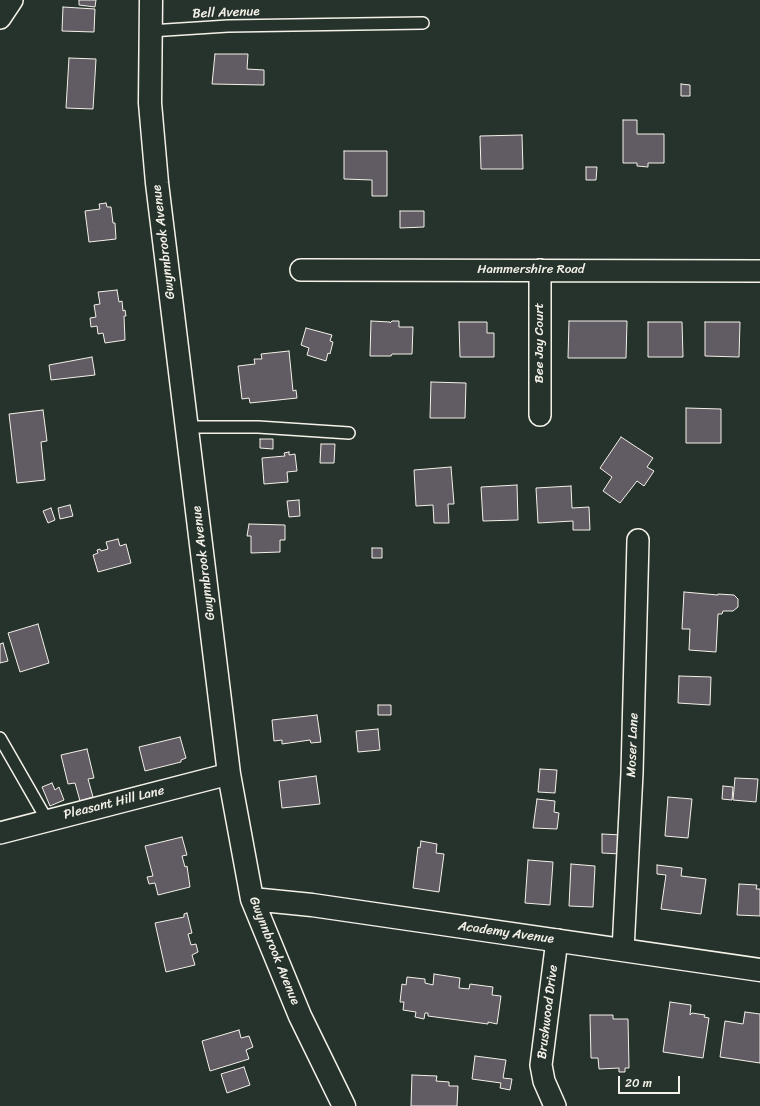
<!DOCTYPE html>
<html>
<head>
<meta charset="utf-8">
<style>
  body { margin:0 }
  #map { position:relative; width:760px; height:1106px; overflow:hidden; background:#26332d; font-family:Sriracha,sans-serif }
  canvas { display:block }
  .scale { position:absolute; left:618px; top:1076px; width:62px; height:18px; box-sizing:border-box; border:2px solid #f4f1e8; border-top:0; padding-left:5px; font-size:12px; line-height:14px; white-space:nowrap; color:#f4f1e8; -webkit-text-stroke:3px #26332d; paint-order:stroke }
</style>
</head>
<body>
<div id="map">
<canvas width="760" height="1106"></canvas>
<div class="scale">20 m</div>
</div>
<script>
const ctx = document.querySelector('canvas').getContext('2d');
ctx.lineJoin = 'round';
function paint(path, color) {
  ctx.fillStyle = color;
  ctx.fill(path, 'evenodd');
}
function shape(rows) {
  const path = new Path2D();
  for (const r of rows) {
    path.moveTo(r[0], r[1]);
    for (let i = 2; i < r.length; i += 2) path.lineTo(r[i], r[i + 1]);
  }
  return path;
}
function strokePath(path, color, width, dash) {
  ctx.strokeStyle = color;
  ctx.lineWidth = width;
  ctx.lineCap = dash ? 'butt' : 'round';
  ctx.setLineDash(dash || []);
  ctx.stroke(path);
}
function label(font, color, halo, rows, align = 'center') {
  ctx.font = font + ' Sriracha,sans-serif';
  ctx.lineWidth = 3;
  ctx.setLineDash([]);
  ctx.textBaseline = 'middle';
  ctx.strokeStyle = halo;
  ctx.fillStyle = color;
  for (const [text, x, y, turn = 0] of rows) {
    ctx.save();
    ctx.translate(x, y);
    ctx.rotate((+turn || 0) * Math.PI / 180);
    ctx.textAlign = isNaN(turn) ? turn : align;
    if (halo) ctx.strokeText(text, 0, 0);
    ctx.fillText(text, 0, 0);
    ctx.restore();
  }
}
const building = shape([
  [79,0,96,0,95,7,79,5,79,0],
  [63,7,95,9,94,32,62,31,63,7],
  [215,54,248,54,247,69,264,70,264,85,212,84,215,54],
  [69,58,96,59,93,109,66,108,69,58],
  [681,84,690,85,690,96,681,96,681,84],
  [623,120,637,120,637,134,664,134,664,163,648,163,648,167,637,166,637,163,623,163,623,120],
  [522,135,523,169,481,169,480,136,522,135],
  [344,151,387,151,387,196,372,196,372,180,344,179,344,151],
  [586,167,597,167,596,180,586,180,586,167],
  [106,203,107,207,111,207,113,223,115,223,116,239,89,242,85,211,100,209,99,204,106,203],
  [400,211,424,211,424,227,400,228,400,211],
  [117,290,119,302,122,301,123,311,125,310,126,316,124,316,125,340,105,343,103,333,98,334,97,326,91,327,90,318,96,317,94,305,100,304,98,292,117,290],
  [371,321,390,322,390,323,392,321,399,321,399,327,413,327,412,354,392,354,391,356,370,356,371,321],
  [569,321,627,321,626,358,568,358,569,321],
  [459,322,487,322,487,333,494,333,494,357,460,357,459,322],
  [648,322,682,322,683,357,648,357,648,322],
  [705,322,740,322,739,357,705,356,705,322],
  [306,328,332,335,330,341,333,342,330,354,328,353,326,361,307,355,309,348,301,345,306,328],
  [289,351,293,391,296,390,297,398,250,403,249,398,242,399,238,366,255,364,254,359,262,359,261,354,289,351],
  [92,357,95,375,51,380,49,365,92,357],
  [431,382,466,383,465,418,430,418,431,382],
  [686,408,721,409,721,443,686,443,686,408],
  [43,410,47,441,41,442,45,480,17,483,9,414,43,410],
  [621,437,653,458,647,467,654,471,644,486,637,481,620,503,603,491,612,477,600,468,621,437],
  [260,439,273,439,273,449,260,448,260,439],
  [321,444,335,444,334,463,320,463,321,444],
  [289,452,289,455,295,454,297,471,287,472,288,482,264,484,262,458,285,456,284,453,289,452],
  [451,467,454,504,448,504,449,523,434,523,433,505,416,506,414,470,451,467],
  [517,485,518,520,483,521,481,487,517,485],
  [571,486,572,508,589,507,590,530,573,530,573,521,538,523,536,488,571,486],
  [299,500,300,516,289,517,287,501,299,500],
  [70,505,73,516,60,519,58,508,70,505],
  [51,508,55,520,48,523,43,511,51,508],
  [249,524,285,525,285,540,280,540,280,552,251,553,251,536,247,536,249,524],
  [118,539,120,546,126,544,131,563,98,572,93,555,98,553,97,550,100,549,101,551,108,549,106,542,118,539],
  [372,548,382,548,382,558,372,558,372,548],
  [684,592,718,595,718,594,734,595,738,599,738,607,733,611,723,611,722,614,718,614,716,652,689,650,690,629,682,629,684,592],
  [38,624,49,663,20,672,8,633,38,624],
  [3,643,8,661,0,663,0,644,3,643],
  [679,676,711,677,710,705,678,703,679,676],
  [378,705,391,705,391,715,378,715,378,705],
  [317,715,321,742,311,743,310,740,282,744,282,740,274,741,272,720,317,715],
  [378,729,380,750,358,752,356,731,378,729],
  [180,737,186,758,181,760,181,762,145,771,139,747,180,737],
  [87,749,94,778,88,779,93,797,80,801,75,783,68,784,61,755,87,749],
  [540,769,557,770,555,793,538,792,540,769],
  [316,776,320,804,282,808,279,781,316,776],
  [735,778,758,779,756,802,733,800,735,778],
  [52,783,55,790,59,787,64,800,50,806,42,787,52,783],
  [723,786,733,787,732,800,722,799,723,786],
  [668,797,692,799,688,838,665,836,668,797],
  [537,799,555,801,554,812,559,813,557,829,533,828,537,799],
  [602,834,622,835,621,854,602,853,602,834],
  [182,837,187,855,182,856,185,867,187,866,190,887,158,895,155,883,149,884,147,877,153,876,145,846,182,837],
  [421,841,437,844,436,853,444,854,439,892,413,888,418,847,420,848,421,841],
  [528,860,553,862,550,905,525,903,528,860],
  [571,864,595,866,593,907,569,906,571,864],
  [657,865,682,868,681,876,706,879,701,914,661,909,666,875,657,874,657,865],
  [739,884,757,885,756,889,760,889,760,916,737,915,739,884],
  [187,913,192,933,188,934,191,945,196,944,198,952,192,955,195,965,166,972,155,923,184,917,184,914,187,913],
  [434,974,460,978,459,988,469,989,470,984,493,987,492,995,501,996,497,1024,488,1022,488,1024,428,1016,428,1013,425,1013,424,1019,415,1017,416,1012,403,1010,404,1002,400,1002,402,984,406,985,407,977,425,979,425,983,433,985,434,974],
  [670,1002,691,1005,690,1015,692,1013,705,1015,704,1017,709,1018,703,1058,663,1052,670,1002],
  [745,1012,760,1014,760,1063,720,1057,725,1021,743,1024,745,1012],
  [590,1015,613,1015,613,1019,628,1019,629,1068,625,1068,625,1072,619,1072,619,1068,599,1069,598,1058,591,1058,590,1015],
  [239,1030,241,1038,249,1036,253,1047,246,1050,249,1059,210,1071,202,1041,239,1030],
  [475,1056,506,1060,503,1078,512,1079,510,1090,500,1088,501,1083,472,1079,475,1056],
  [244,1067,250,1085,227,1093,221,1074,244,1067],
  [412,1075,437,1076,436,1081,449,1082,449,1086,458,1086,457,1106,411,1106,412,1075]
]);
const lane = shape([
  [150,31,228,26,423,23],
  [187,427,258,427,349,433],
  [0,738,47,820]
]);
const street = shape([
  [0,18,12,0],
  [301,270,760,271],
  [540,415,540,270],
  [0,833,229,774],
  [623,950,632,773,638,540],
  [555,1106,544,1081,541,1065,557,940]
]);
const secondary = shape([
  [151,0,150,103,157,183,229,774,252,899,300,1016,344,1106],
  [252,899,312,905,760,970]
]);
const streetNames = [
  ["Bell Avenue",226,13,-2],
  ["Gwynnbrook Avenue",164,242,-97],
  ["Hammershire Road",531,270],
  ["Bee Jay Court",540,343,-90],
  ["Gwynnbrook Avenue",204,563,-97],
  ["Moser Lane",633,745,-88],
  ["Pleasant Hill Lane",114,803,-14],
  ["Academy Avenue",506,933,8],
  ["Gwynnbrook Avenue",274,951,68],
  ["Brushwood Drive",548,1012,-83]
];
paint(building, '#615b63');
strokePath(building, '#f4f1e8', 1);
strokePath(lane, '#f4f1e8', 14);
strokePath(street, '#f4f1e8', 24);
strokePath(secondary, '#f4f1e8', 25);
strokePath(lane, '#26332d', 11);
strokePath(street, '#26332d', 21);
strokePath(secondary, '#26332d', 22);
label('13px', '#f4f1e8', '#26332d', streetNames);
</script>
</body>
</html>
